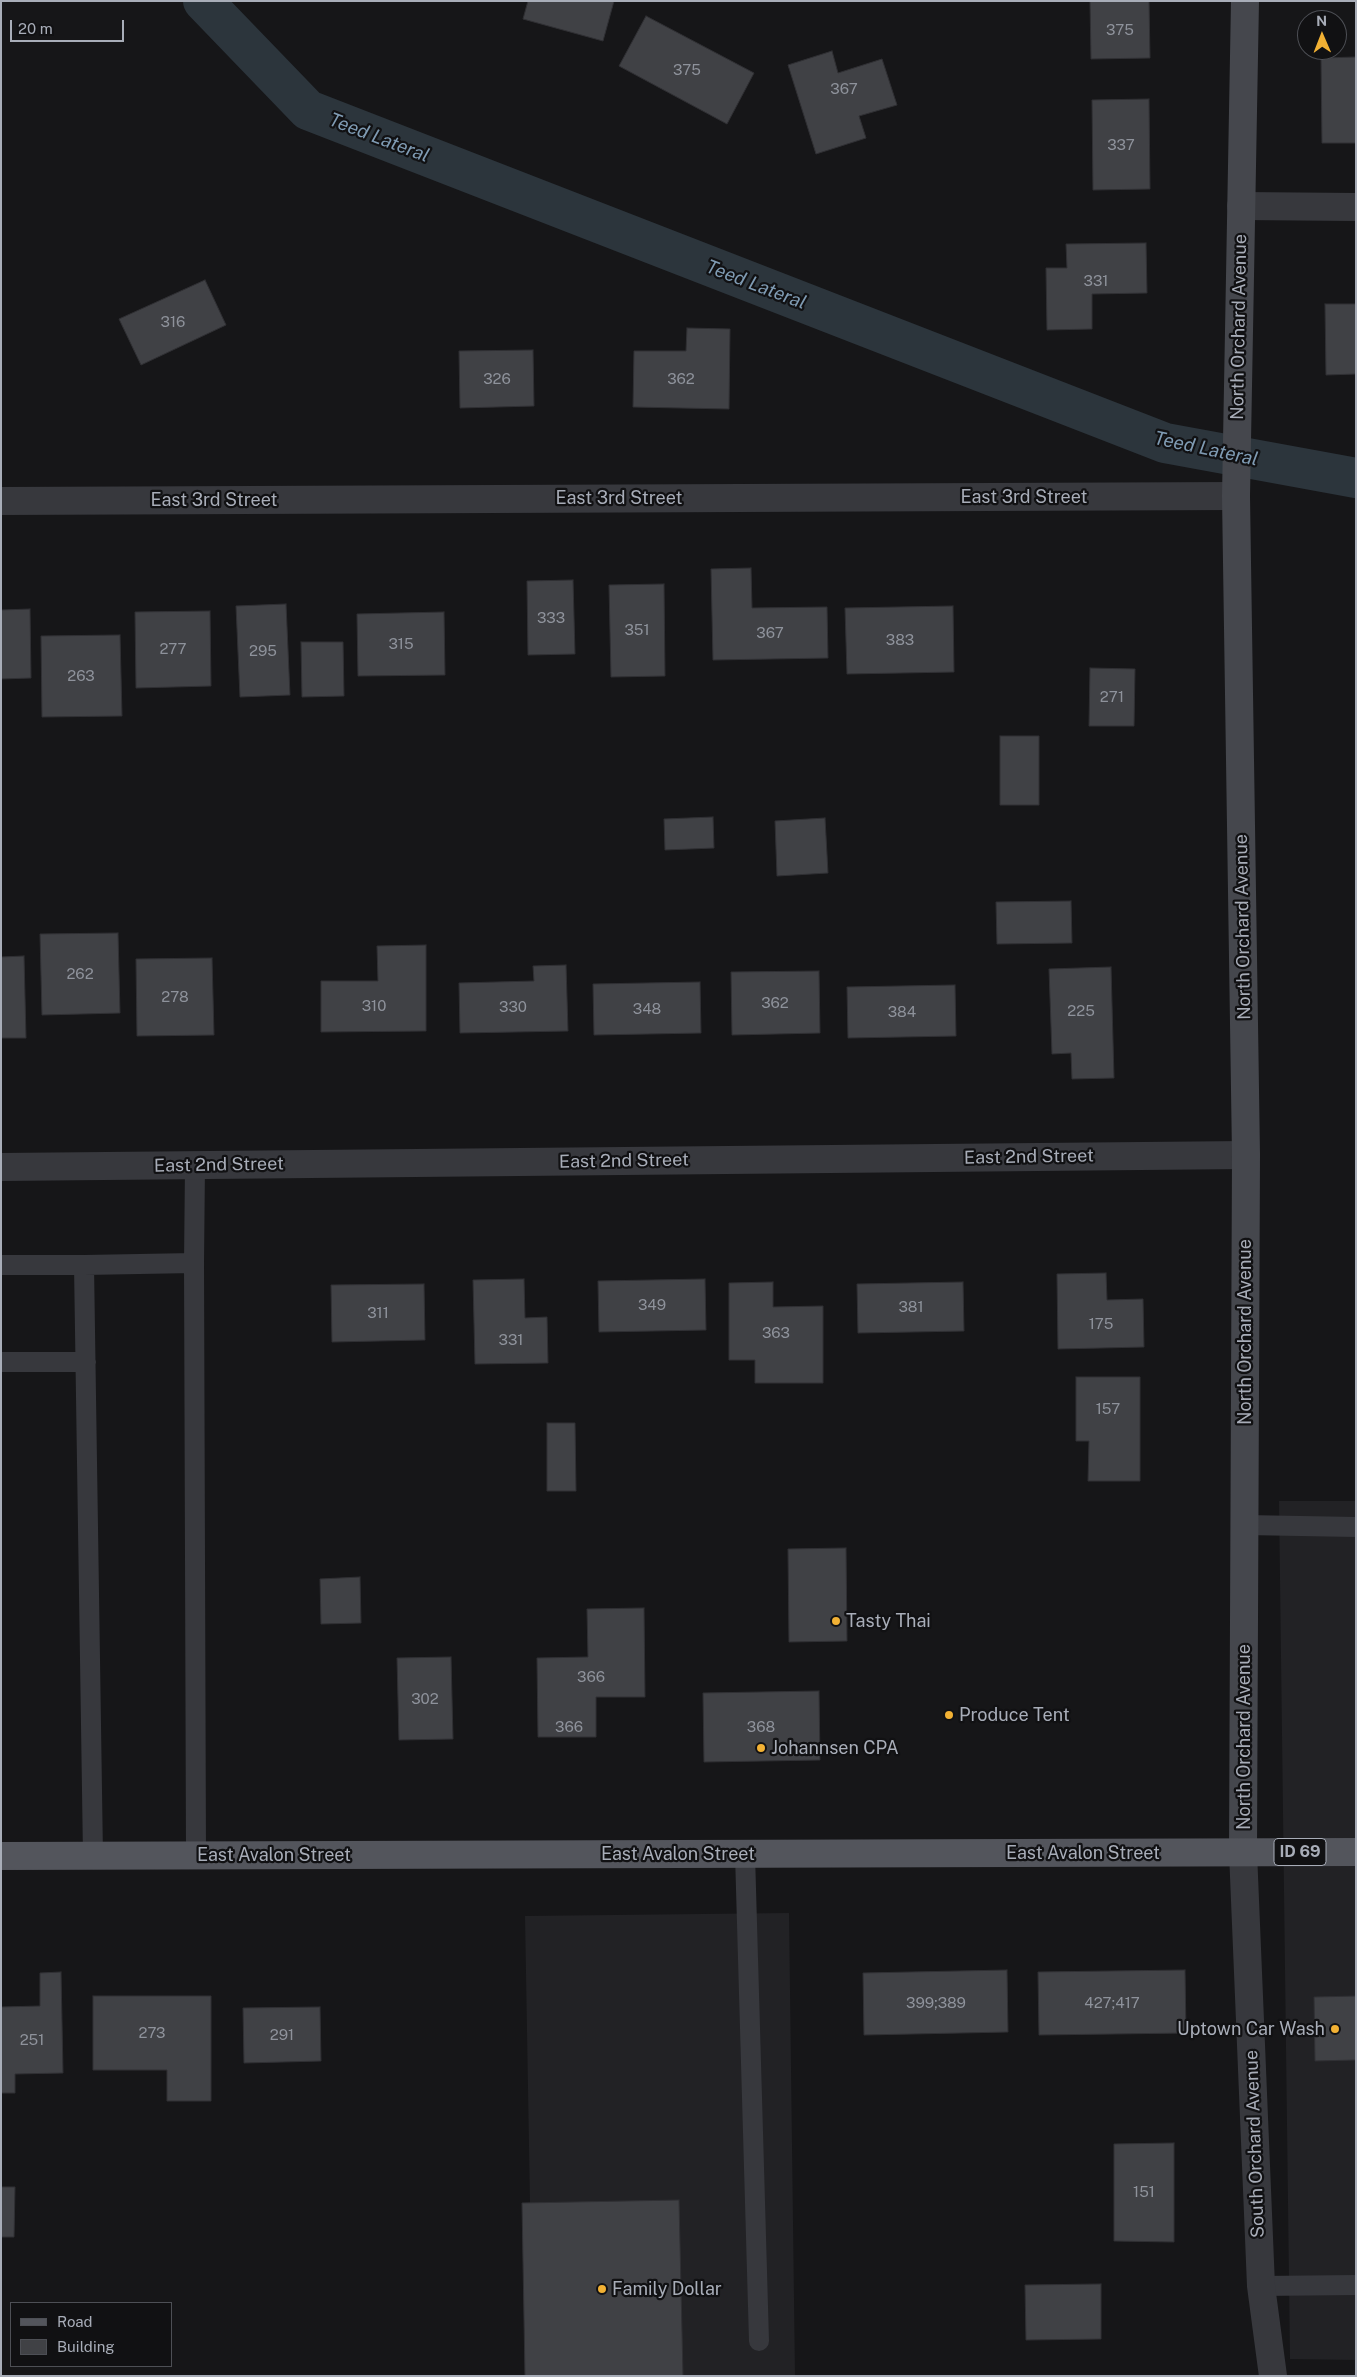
<!DOCTYPE html>
<html>
<head>
<meta charset="utf-8">
<style>
  body { margin:0 }
  #map { position:relative; width:1357px; height:2377px; overflow:hidden; background:#161618; font-family:"Public Sans",sans-serif }
  canvas { display:block }
  .frame { position:absolute; inset:0; border:2px solid #a8adb8; pointer-events:none }
  .legend { position:absolute; left:10px; top:2302px; width:162px; height:65px; box-sizing:border-box; background:#111113; border:1px solid #4d4f55; margin:0; padding:6px 9px; list-style:none; font-size:15px; color:#a8adb8 }
  .legend li { display:flex; align-items:center; gap:10px; height:25px }
  .legend b { width:25px; border:1px solid #4d4f55 }
  .north { position:absolute; left:1297px; top:10px; width:50px; height:50px; box-sizing:border-box; background:#111113; border:1px solid #4d4f55; border-radius:50%; rotate:359deg; font-size:14px; font-weight:700; line-height:20px; text-align:center; color:#a8adb8 }
  .north::after { content:''; display:block; margin:auto; width:18px; height:22px; background:#f2b134; clip-path:polygon(50% 0,100% 100%,50% 72%,0 100%) }
  .scale { position:absolute; left:10px; top:20px; width:114px; height:22px; box-sizing:border-box; border:2px solid #a8adb8; border-top:0; padding-left:6px; font-size:15px; line-height:18px; white-space:nowrap; color:#a8adb8; -webkit-text-stroke:4px #111113; paint-order:stroke }
</style>
</head>
<body>
<div id="map">
<canvas width="1357" height="2377"></canvas>
<div class="frame"></div>
<ul class="legend">
<li><b style="height:6px;background:#53555c"></b>Road</li>
<li><b style="height:14px;background:#404145"></b>Building</li>
</ul>
<div class="north">N</div>
<div class="scale">20 m</div>
</div>
<script>
const ctx = document.querySelector('canvas').getContext('2d');
ctx.lineJoin = 'round';
function paint(path, color) {
  ctx.fillStyle = color;
  ctx.fill(path, 'evenodd');
}
function shape(rows) {
  const path = new Path2D();
  for (const r of rows) {
    path.moveTo(r[0], r[1]);
    for (let i = 2; i < r.length; i += 2) path.lineTo(r[i], r[i + 1]);
  }
  return path;
}
function strokePath(path, color, width, dash) {
  ctx.strokeStyle = color;
  ctx.lineWidth = width;
  ctx.lineCap = dash ? 'butt' : 'round';
  ctx.setLineDash(dash || []);
  ctx.stroke(path);
}
function label(font, color, halo, rows, align = 'center') {
  ctx.font = font + ' "Public Sans",sans-serif';
  ctx.lineWidth = 4.5;
  ctx.setLineDash([]);
  ctx.textBaseline = 'middle';
  ctx.strokeStyle = halo;
  ctx.fillStyle = color;
  for (const [text, x, y, turn = 0] of rows) {
    ctx.save();
    ctx.translate(x, y);
    ctx.rotate((+turn || 0) * Math.PI / 180);
    ctx.textAlign = isNaN(turn) ? turn : align;
    if (halo) ctx.strokeText(text, 0, 0);
    ctx.fillText(text, 0, 0);
    ctx.restore();
  }
}
const built = shape([
  [1279,1501,1356,1501,1356,2360,1290,2359],
  [789,1913,795,2376,533,2376,525,1916]
]);
const canal = shape([
  [203,1,308,110,1165,443,1356,478]
]);
const building = shape([
  [528,1,614,1,603,41,523,19,528,1],
  [1090,1,1149,1,1150,58,1091,59,1090,1],
  [646,16,754,73,727,124,619,66,646,16],
  [832,51,838,73,882,59,897,105,859,116,866,138,816,154,788,65,832,51],
  [1356,57,1356,143,1322,143,1321,58,1356,57],
  [1149,99,1150,189,1093,190,1092,100,1149,99],
  [1146,243,1147,293,1092,294,1092,329,1047,330,1046,268,1067,268,1066,244,1146,243],
  [205,280,226,325,141,365,119,319,205,280],
  [1325,304,1356,304,1356,374,1326,375,1325,304],
  [687,328,730,329,729,409,633,407,634,351,686,351,687,328],
  [533,350,534,406,460,408,459,351,533,350],
  [751,568,752,608,827,607,828,658,713,660,711,569,751,568],
  [573,580,575,654,528,655,527,581,573,580],
  [664,584,665,676,611,677,609,585,664,584],
  [286,604,290,695,240,697,236,606,286,604],
  [953,606,954,672,847,674,845,608,953,606],
  [30,609,31,678,1,679,1,610,30,609],
  [210,611,211,686,136,688,135,612,210,611],
  [444,612,445,675,358,676,357,614,444,612],
  [120,635,122,716,42,717,41,636,120,635],
  [301,642,343,642,344,696,302,697,301,642],
  [1090,668,1135,669,1134,726,1089,726,1090,668],
  [1000,736,1039,736,1039,805,1000,805,1000,736],
  [713,817,714,848,665,850,664,819,713,817],
  [825,818,828,873,777,876,775,821,825,818],
  [1071,901,1072,943,997,944,996,902,1071,901],
  [118,933,120,1013,42,1015,40,934,118,933],
  [426,945,426,1031,321,1032,321,981,378,981,377,946,426,945],
  [24,956,26,1038,1,1038,1,957,24,956],
  [212,958,214,1035,137,1036,136,959,212,958],
  [566,965,568,1031,460,1033,459,983,534,981,533,966,566,965],
  [1111,967,1114,1078,1072,1079,1071,1053,1052,1054,1049,969,1111,967],
  [819,971,820,1033,732,1035,731,972,819,971],
  [700,982,701,1033,594,1035,593,984,700,982],
  [955,985,956,1036,848,1038,847,987,955,985],
  [1106,1273,1107,1300,1143,1299,1144,1347,1058,1349,1057,1274,1106,1273],
  [524,1279,525,1318,547,1317,548,1363,475,1364,473,1280,524,1279],
  [705,1279,706,1330,599,1332,598,1281,705,1279],
  [773,1282,773,1307,823,1306,823,1383,755,1383,755,1360,729,1360,729,1283,773,1282],
  [963,1282,964,1331,858,1333,857,1284,963,1282],
  [424,1284,425,1340,332,1342,331,1285,424,1284],
  [1076,1377,1140,1377,1140,1481,1088,1481,1089,1441,1076,1441,1076,1377],
  [547,1423,575,1423,576,1491,547,1491,547,1423],
  [846,1548,847,1641,789,1642,788,1549,846,1548],
  [360,1577,361,1623,321,1624,320,1579,360,1577],
  [644,1608,645,1697,596,1697,596,1737,538,1737,537,1658,588,1657,587,1609,644,1608],
  [451,1657,453,1739,399,1740,397,1658,451,1657],
  [819,1691,820,1760,704,1762,703,1693,819,1691],
  [1007,1970,1008,2032,864,2035,863,1973,1007,1970],
  [1185,1970,1186,2033,1039,2035,1038,1972,1185,1970],
  [61,1972,63,2073,15,2074,15,2093,1,2093,1,2007,40,2006,40,1973,61,1972],
  [93,1996,211,1996,211,2101,167,2101,167,2070,93,2070,93,1996],
  [1356,1996,1356,2060,1315,2061,1314,1997,1356,1996],
  [320,2007,321,2061,244,2063,243,2008,320,2007],
  [1174,2143,1174,2242,1114,2241,1114,2144,1174,2143],
  [1,2187,15,2187,14,2237,1,2237,1,2187],
  [679,2200,683,2376,525,2376,522,2203,679,2200],
  [1101,2284,1101,2339,1026,2340,1025,2285,1101,2284]
]);
const lane = shape([
  [194,1263,195,1165],
  [1,1265,84,1265,93,1856],
  [84,1265,194,1263,196,1856],
  [1,1362,86,1362],
  [1245,1525,1356,1527],
  [745,1854,759,2341],
  [1261,2286,1356,2285]
]);
const street = shape([
  [1241,206,1356,207],
  [1,501,1236,496],
  [1,1167,1246,1155],
  [1243,1852,1261,2286,1273,2376]
]);
const secondary = shape([
  [1243,1852,1246,1155,1236,496,1245,1]
]);
const primary = shape([
  [1,1856,1356,1852]
]);
const markers = [
  [836,1621,5,"#f2b134"],
  [949,1715,5,"#f2b134"],
  [761,1748,5,"#f2b134"],
  [1335,2029,5,"#f2b134"],
  [602,2289,5,"#f2b134"]
];
const numberNames = [
  ["375",1120,30],
  ["375",687,70],
  ["367",844,89],
  ["337",1121,145],
  ["331",1096,281],
  ["316",173,322],
  ["326",497,379],
  ["362",681,379],
  ["333",551,618],
  ["351",637,630],
  ["367",770,633],
  ["383",900,640],
  ["315",401,644],
  ["277",173,649],
  ["295",263,651],
  ["263",81,676],
  ["271",1112,697],
  ["262",80,974],
  ["278",175,997],
  ["362",775,1003],
  ["310",374,1006],
  ["330",513,1007],
  ["348",647,1009],
  ["225",1081,1011],
  ["384",902,1012],
  ["349",652,1305],
  ["381",911,1307],
  ["311",378,1313],
  ["175",1101,1324],
  ["363",776,1333],
  ["331",511,1340],
  ["157",1108,1409],
  ["366",591,1677],
  ["302",425,1699],
  ["366",569,1727],
  ["368",761,1727],
  ["399;389",936,2003],
  ["427;417",1112,2003],
  ["273",152,2033],
  ["291",282,2035],
  ["251",32,2040],
  ["151",1144,2192]
];
const shields = [
  [1300,1852,52]
];
const shieldNames = [
  ["ID 69",1300,1852]
];
const streetNames = [
  ["North Orchard Avenue",1239,327,-89],
  ["East 3rd Street",1024,497],
  ["East 3rd Street",619,498],
  ["East 3rd Street",214,500],
  ["North Orchard Avenue",1243,927,-91],
  ["East 2nd Street",1029,1157,-1],
  ["East 2nd Street",624,1161,-1],
  ["East 2nd Street",219,1165,-1],
  ["North Orchard Avenue",1245,1332,-90],
  ["North Orchard Avenue",1244,1737,-90],
  ["East Avalon Street",1083,1853],
  ["East Avalon Street",678,1854],
  ["East Avalon Street",274,1855],
  ["South Orchard Avenue",1255,2144,-92]
];
const poiNames = [
  ["Tasty Thai",846,1621],
  ["Produce Tent",959,1715],
  ["Johannsen CPA",771,1748],
  ["Uptown Car Wash",1325,2029,"right"],
  ["Family Dollar",612,2289]
];
const waterNames = [
  ["Teed Lateral",379,138,21],
  ["Teed Lateral",756,285,21],
  ["Teed Lateral",1206,449,12]
];
paint(built, '#222225');
strokePath(canal, '#2c353c', 40);
paint(building, '#404145');
strokePath(building, '#303034', 1);
strokePath(lane, '#37383d', 20);
strokePath(street, '#37383d', 28);
strokePath(secondary, '#45474d', 28);
strokePath(primary, '#53555c', 28);
for (const [x, y, r, color] of markers) {
  const dot = new Path2D();
  dot.arc(x, y, r, 0, 2 * Math.PI);
  ctx.fillStyle = color;
  ctx.fill(dot);
  strokePath(dot, '#111113', 2);
}
label('15px', '#8e929b', null, numberNames);
for (const [x, y, w] of shields) {
  const box = new Path2D();
  box.roundRect(x - w / 2, y - 13.5, w, 27, 4);
  ctx.fillStyle = '#111113';
  ctx.fill(box);
  strokePath(box, '#a8adb8', 1);
}
label('bold 16px', '#a8adb8', null, shieldNames);
label('18px', '#a8adb8', '#111113', streetNames);
label('18px', '#a8adb8', '#111113', poiNames, 'left');
label('italic 19px', '#7f9bb3', '#111113', waterNames);
</script>
</body>
</html>
